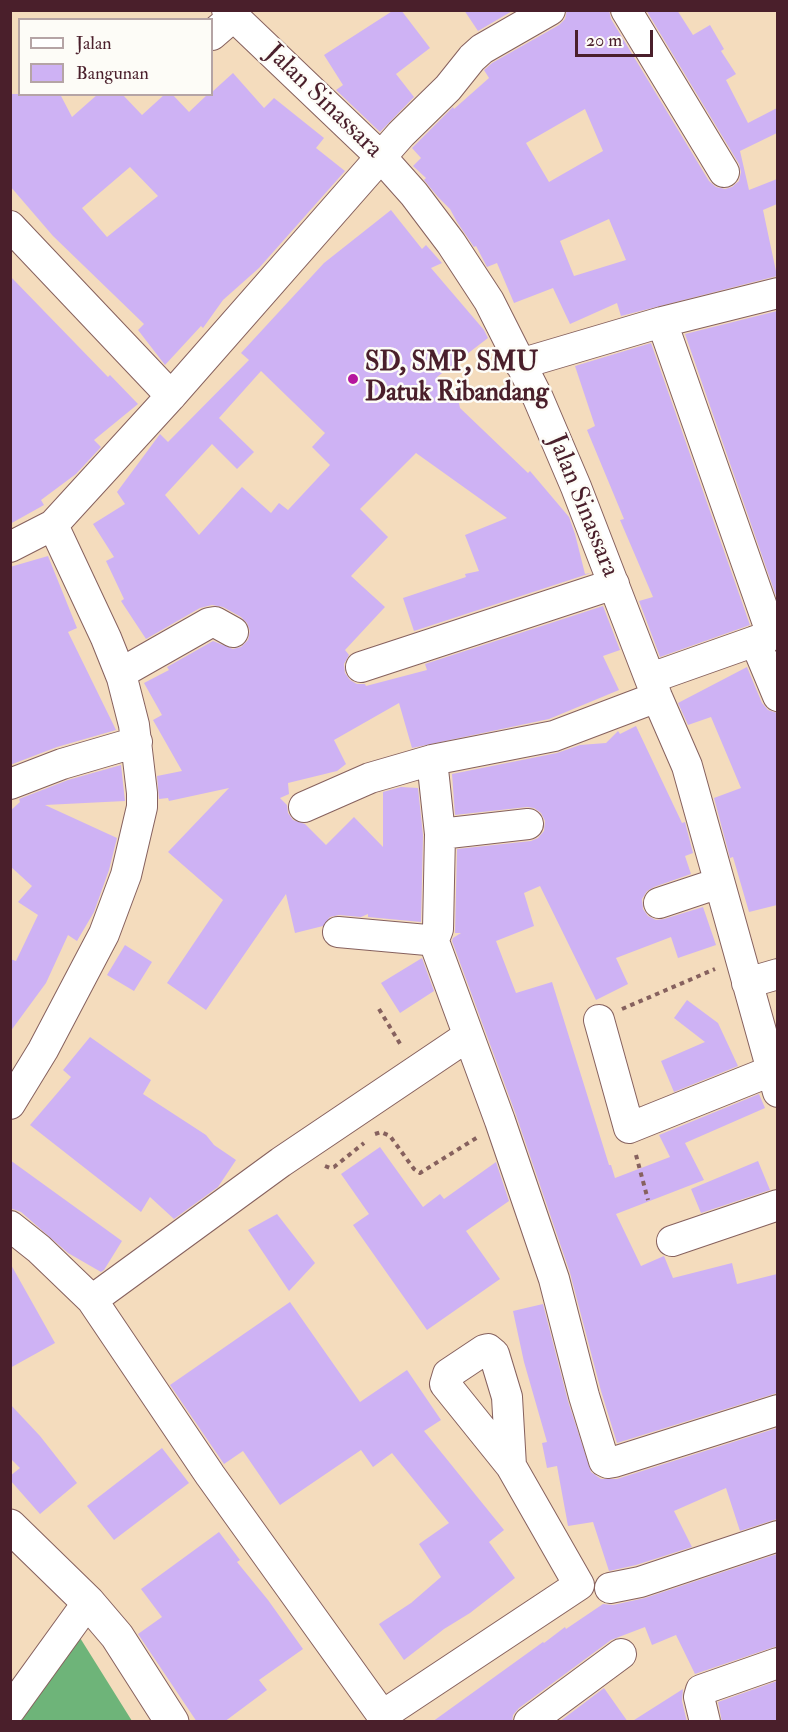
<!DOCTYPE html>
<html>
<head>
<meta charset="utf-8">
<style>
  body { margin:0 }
  #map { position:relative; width:788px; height:1732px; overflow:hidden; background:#f4dcbd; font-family:"IM FELL Double Pica",serif }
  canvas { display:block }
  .frame { position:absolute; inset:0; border:12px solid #4a1f2b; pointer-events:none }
  .legend { position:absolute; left:18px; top:18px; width:195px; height:78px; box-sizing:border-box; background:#fdfcf7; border:2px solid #b5a4a5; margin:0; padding:8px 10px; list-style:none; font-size:18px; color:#4a1f2b }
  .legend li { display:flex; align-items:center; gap:12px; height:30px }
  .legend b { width:30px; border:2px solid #b5a4a5 }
  .scale { position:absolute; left:575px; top:30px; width:78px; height:27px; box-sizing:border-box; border:3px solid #4a1f2b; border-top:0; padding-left:8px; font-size:18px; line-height:21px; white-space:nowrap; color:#4a1f2b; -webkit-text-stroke:4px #fdfcf7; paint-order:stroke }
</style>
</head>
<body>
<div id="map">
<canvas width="788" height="1732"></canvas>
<div class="frame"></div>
<ul class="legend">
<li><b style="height:8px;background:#fff"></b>Jalan</li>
<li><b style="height:16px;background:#ceb2f4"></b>Bangunan</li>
</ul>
<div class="scale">20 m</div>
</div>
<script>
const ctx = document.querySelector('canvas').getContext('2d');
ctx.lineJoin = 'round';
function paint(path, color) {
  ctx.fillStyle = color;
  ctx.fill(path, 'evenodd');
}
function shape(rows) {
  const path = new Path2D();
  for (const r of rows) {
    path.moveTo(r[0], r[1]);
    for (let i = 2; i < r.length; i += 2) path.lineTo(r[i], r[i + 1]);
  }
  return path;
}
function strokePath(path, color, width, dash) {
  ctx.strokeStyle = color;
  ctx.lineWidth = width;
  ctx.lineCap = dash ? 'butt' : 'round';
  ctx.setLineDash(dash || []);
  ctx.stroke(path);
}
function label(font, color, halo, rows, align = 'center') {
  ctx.font = font + ' "IM FELL Double Pica",serif';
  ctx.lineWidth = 5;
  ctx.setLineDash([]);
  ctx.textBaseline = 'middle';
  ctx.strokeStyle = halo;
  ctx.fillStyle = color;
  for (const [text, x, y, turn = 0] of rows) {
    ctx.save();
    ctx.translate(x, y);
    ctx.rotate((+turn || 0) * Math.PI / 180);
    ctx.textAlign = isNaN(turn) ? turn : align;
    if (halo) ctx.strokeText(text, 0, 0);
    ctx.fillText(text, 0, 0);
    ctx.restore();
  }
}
const forest = shape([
  [77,1633,132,1721,11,1722]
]);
const building = shape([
  [394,10,401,10,430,48,396,74,414,97,380,132,336,90,343,85,324,55],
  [464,10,514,10,478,31],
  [567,10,609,10,611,19,709,181,716,187,725,189,732,187,739,181,741,172,739,164,646,10,677,10,693,35,710,25,724,49,721,51,736,74,726,80,748,123,777,108,777,133,740,151,749,190,777,179,777,204,763,210,777,276,621,316,617,303,570,324,553,288,514,303,497,263,487,267,476,246,474,247,457,222,450,209,438,197,424,180,426,178,413,166,421,158,412,148,453,107,454,109,489,78,484,70,492,63,559,25,565,19],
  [585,109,603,151,549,182,526,143],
  [609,219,626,260,574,276,560,241],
  [233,73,264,108,274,98,324,138,316,148,345,171,259,268,223,300,203,328,201,326,165,365,138,330,144,324,53,236,10,186,10,94,60,94,72,117,98,94,122,94,142,115,165,94,172,94,189,112,208,94,212,94,212,92],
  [130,167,158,196,107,237,82,208],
  [391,210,422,249,426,245,442,263,431,268,484,330,488,338,437,377,458,399,460,408,528,473,530,471,569,517,575,534,585,574,591,573,414,631,403,598,466,577,465,574,479,571,465,535,507,518,416,453,360,509,388,537,351,576,385,607,345,650,349,655,344,664,345,673,350,680,357,684,365,684,366,686,427,670,425,664,603,606,620,650,603,656,619,690,549,719,412,748,399,703,334,740,346,764,337,771,288,783,289,794,280,798,287,805,288,813,293,820,305,824,326,845,354,817,383,847,383,792,401,787,418,788,423,835,421,922,368,917,368,914,361,917,339,915,330,917,323,926,295,933,286,894,206,1010,167,983,223,900,168,852,229,788,169,801,168,798,159,799,157,776,182,771,153,720,162,715,144,683,169,670,167,667,213,641,233,649,241,647,248,640,250,631,247,623,241,617,223,607,212,605,200,608,146,639,121,601,124,599,106,561,114,557,93,524,125,504,117,492,160,434,168,442,249,360,241,353,324,263],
  [261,371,325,433,312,447,330,465,288,510,279,503,271,513,242,487,199,535,165,495,212,444,237,469,254,452,219,418],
  [10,276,108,377,110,375,138,404,94,440,101,447,76,474,41,500,44,505,10,524],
  [777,311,777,599,685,334],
  [651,343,750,625,660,657,639,601,653,597,620,520,624,519,587,430,595,426,575,366],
  [48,556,77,628,68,632,116,730,57,747,10,765,10,567],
  [747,667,762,703,768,710,777,713,777,905,749,912,733,857,730,858,714,798,741,788,711,717,688,725,678,703],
  [636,726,682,823,685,822,693,853,685,856,691,874,654,887,647,891,642,899,643,909,648,916,656,920,664,919,703,907,716,945,678,958,671,937,616,958,628,984,596,1000,540,886,524,893,534,926,496,941,516,993,552,982,609,1165,611,1165,615,1178,670,1157,659,1135,759,1094,765,1108,685,1143,704,1180,616,1214,641,1266,664,1256,673,1278,732,1263,737,1284,777,1274,777,1393,617,1443,601,1391,570,1273,516,1115,452,941,453,938,461,933,455,933,457,849,531,841,538,838,544,831,545,821,541,813,534,808,527,807,455,815,452,774,557,753,580,745,606,743,618,731,620,734],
  [121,765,125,801,45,805,117,838,109,870,94,912,77,941,68,935,46,983,10,1032,10,959,16,961,38,915,18,902,32,886,10,866,10,811,20,802,19,799,68,780],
  [125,945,152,962,134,991,107,975],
  [422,958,434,991,400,1013,381,983],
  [687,1000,718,1023,738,1066,674,1092,661,1061,705,1042,674,1018],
  [90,1037,151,1080,143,1094,206,1135,214,1145,236,1160,218,1187,174,1219,150,1197,141,1212,30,1125,71,1077,63,1070],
  [380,1147,423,1207,440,1194,444,1199,496,1162,509,1201,466,1231,500,1279,427,1330,353,1225,369,1214,341,1174],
  [10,1160,122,1241,104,1270,101,1272,68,1253,21,1212,10,1208],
  [758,1161,770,1190,701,1213,691,1189],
  [277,1214,315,1263,289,1291,248,1230],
  [10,1263,55,1343,10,1368],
  [290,1302,360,1402,407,1370,441,1420,424,1431,504,1530,489,1542,515,1578,470,1613,444,1629,404,1660,379,1624,411,1603,441,1577,419,1544,449,1523,392,1453,373,1467,361,1450,280,1505,243,1451,224,1464,170,1385],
  [543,1304,568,1401,591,1472,601,1479,617,1479,777,1428,777,1519,740,1531,726,1488,674,1511,692,1547,636,1565,609,1571,593,1522,568,1526,557,1466,547,1468,542,1443,547,1442,524,1362,513,1311],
  [10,1404,40,1436,77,1483,40,1514,10,1480,10,1476,20,1468,10,1458],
  [162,1448,189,1483,114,1540,87,1506],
  [219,1532,240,1560,237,1562,268,1600,303,1649,259,1680,267,1690,224,1722,197,1722,138,1634,162,1617,141,1589],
  [777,1554,777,1646,695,1674,676,1635,652,1645,645,1627,611,1640,519,1708,513,1715,512,1722,432,1722,543,1642,544,1643,565,1627,566,1629,603,1604,613,1605,645,1598],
  [777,1681,777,1722,722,1722,718,1702],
  [604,1688,628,1722,559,1722],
  [683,1689,682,1701,687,1722,631,1722]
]);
const path = shape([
  [379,1009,402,1047],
  [622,1009,715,969],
  [375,1134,381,1132,390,1136,414,1169,420,1173,478,1137],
  [636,1155,648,1200],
  [325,1166,330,1168,334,1167,364,1143]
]);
const minor = shape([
  [227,10,381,157,414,194,451,243,489,301,538,398,576,487,657,697,687,766,778,1092],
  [626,10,724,172],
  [212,35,234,16],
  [10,226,171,396],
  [662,322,772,635],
  [520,364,662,322,778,293],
  [10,547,53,525,171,396,401,134,448,88,472,58,482,49,550,10],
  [755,641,778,696],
  [361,667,614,584],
  [121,673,209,623,215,622,233,632],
  [651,678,778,633],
  [432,760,440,834,438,929,433,942],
  [10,784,62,764,137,742],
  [304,807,370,778,432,760,554,736,657,697],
  [440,834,528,824],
  [659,903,719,883],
  [338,932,427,940,433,942,436,947,500,1121,554,1279,584,1396,604,1461,608,1463,614,1462,778,1410],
  [747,983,778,974],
  [599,1020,629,1128,771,1071],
  [10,1104,43,1050,104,934,126,875,142,807,142,793,134,725,122,678,106,638,53,525],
  [10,1226,39,1249,92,1300,210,1475,387,1722],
  [672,1241,778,1205],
  [92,1300,281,1162,468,1036],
  [610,1588,640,1582,778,1536],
  [10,1710,88,1602],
  [383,1715,579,1585,511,1466,507,1397,494,1354,488,1349,484,1350,448,1374,445,1384,511,1466],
  [529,1722,621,1654],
  [705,1722,699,1697,701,1690,778,1663]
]);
const tertiary = shape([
  [10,1526,88,1602,117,1636,172,1722]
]);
const markers = [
  [353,379,6,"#b5179e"]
];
const streetNames = [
  ["Jalan Sinassara",323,102,44],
  ["Jalan Sinassara",582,506,68]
];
const poiNames = [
  ["SD, SMP, SMU",365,364],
  ["Datuk Ribandang",365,394]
];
paint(forest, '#6eb479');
paint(building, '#ceb2f4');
strokePath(minor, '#86615e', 32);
strokePath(tertiary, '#86615e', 35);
strokePath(path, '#86615e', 4, [4.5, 4.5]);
strokePath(minor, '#fff', 30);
strokePath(tertiary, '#fff', 33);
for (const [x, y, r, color] of markers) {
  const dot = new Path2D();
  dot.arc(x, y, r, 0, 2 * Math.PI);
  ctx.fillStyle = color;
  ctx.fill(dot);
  strokePath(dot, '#fdfcf7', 2);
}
label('26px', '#4a1f2b', '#fdfcf7', streetNames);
label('bold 26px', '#4a1f2b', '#fdfcf7', poiNames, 'left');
</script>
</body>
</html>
